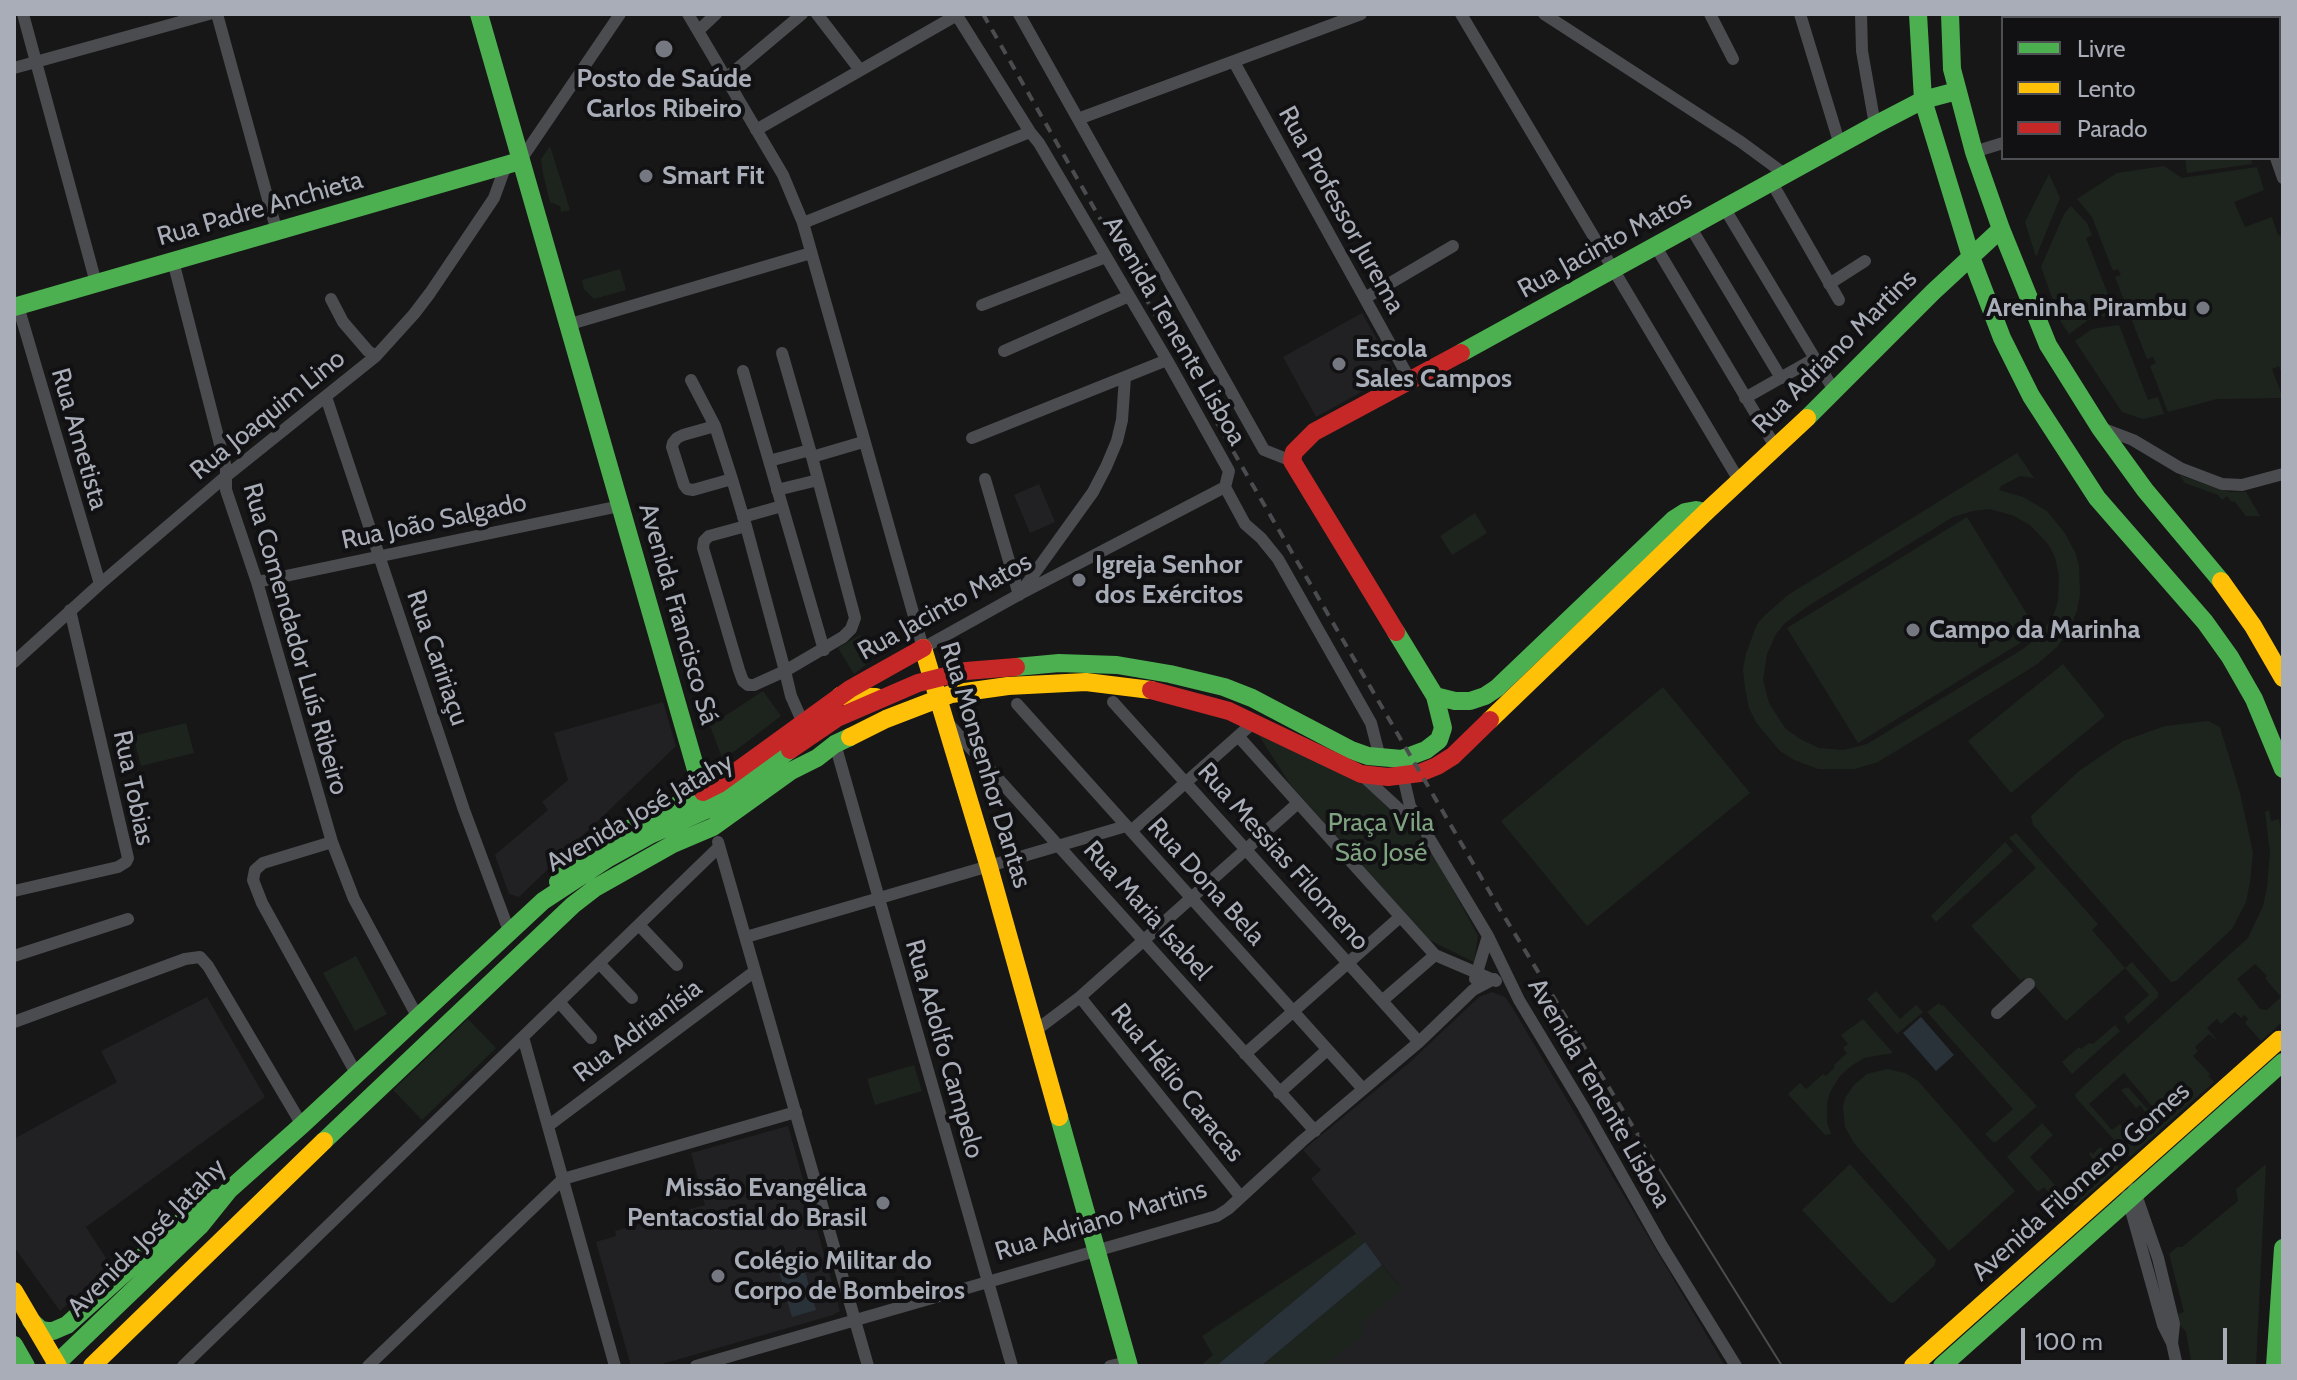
<!DOCTYPE html>
<html>
<head>
<meta charset="utf-8">
<style>
  body { margin:0 }
  #map { position:relative; width:2297px; height:1380px; overflow:hidden; background:#171717; font-family:Cabin,sans-serif }
  canvas { display:block }
  .frame { position:absolute; inset:0; border:16px solid #a8adb8; pointer-events:none }
  .legend { position:absolute; left:2001px; top:16px; width:280px; height:144px; box-sizing:border-box; background:#111113; border:2px solid #4d4f55; margin:0; padding:10px 14px; list-style:none; font-size:24px; color:#a8adb8 }
  .legend li { display:flex; align-items:center; gap:16px; height:40px }
  .legend b { width:40px; border:2px solid #4d4f55 }
  .scale { position:absolute; left:2021px; top:1328px; width:206px; height:36px; box-sizing:border-box; border:4px solid #a8adb8; border-top:0; padding-left:10px; font-size:24px; line-height:28px; white-space:nowrap; color:#a8adb8; -webkit-text-stroke:6px #111113; paint-order:stroke }
</style>
</head>
<body>
<div id="map">
<canvas width="2297" height="1380"></canvas>
<div class="frame"></div>
<ul class="legend">
<li><b style="height:10px;background:#4caf50"></b>Livre</li>
<li><b style="height:10px;background:#ffc107"></b>Lento</li>
<li><b style="height:10px;background:#c62828"></b>Parado</li>
</ul>
<div class="scale">100 m</div>
</div>
<script>
const ctx = document.querySelector('canvas').getContext('2d');
ctx.lineJoin = 'round';
function paint(path, color) {
  ctx.fillStyle = color;
  ctx.fill(path, 'evenodd');
}
function shape(rows) {
  const path = new Path2D();
  for (const r of rows) {
    path.moveTo(r[0], r[1]);
    for (let i = 2; i < r.length; i += 2) path.lineTo(r[i], r[i + 1]);
  }
  return path;
}
function strokePath(path, color, width, dash) {
  ctx.strokeStyle = color;
  ctx.lineWidth = width;
  ctx.lineCap = dash ? 'butt' : 'round';
  ctx.setLineDash(dash || []);
  ctx.stroke(path);
}
function label(font, color, halo, rows, align = 'center') {
  ctx.font = font + ' Cabin,sans-serif';
  ctx.lineWidth = 8;
  ctx.setLineDash([]);
  ctx.textBaseline = 'middle';
  ctx.strokeStyle = halo;
  ctx.fillStyle = color;
  for (const [text, x, y, turn = 0] of rows) {
    ctx.save();
    ctx.translate(x, y);
    ctx.rotate((+turn || 0) * Math.PI / 180);
    ctx.textAlign = isNaN(turn) ? turn : align;
    if (halo) ctx.strokeText(text, 0, 0);
    ctx.fillText(text, 0, 0);
    ctx.restore();
  }
}
const built = shape([
  [1362,313,1395,371,1394,374,1316,417,1283,357],
  [1039,484,1055,522,1030,533,1014,495],
  [663,702,676,746,519,897,509,894,495,855,548,810,542,802,568,780,554,733],
  [1492,992,1505,997,1512,1007,1725,1366,1305,1366,1399,1285,1311,1179,1321,1170,1303,1150,1409,1063,1479,997],
  [207,997,265,1097,86,1227,111,1266,60,1311,14,1247,14,1139,117,1082,101,1051],
  [788,1126,840,1311,833,1315,655,1366,631,1366,596,1242,616,1236,615,1231,705,1205,691,1153]
]);
const green = shape([
  [550,146,570,210,561,212,560,206,550,202,543,174,541,159],
  [2185,158,2251,158,2252,164,2187,173],
  [2164,166,2182,178,2257,167,2264,190,2234,202,2245,227,2272,217,2278,235,2283,236,2283,377,2279,366,2272,369,2283,398,2217,399,2168,412,2150,366,2156,363,2153,357,2147,359,2115,277,2121,275,2118,269,2113,271,2092,217,2077,199,2117,173],
  [2049,174,2060,198,2036,257,2025,222],
  [2071,206,2087,223,2092,235,2086,238,2116,315,2091,318,2069,334,2061,322,2041,267,2064,214],
  [620,269,626,290,594,299,584,289,582,280],
  [2119,325,2148,400,2158,397,2164,414,2143,419,2122,412,2075,341,2092,329],
  [2017,453,2034,478,2020,476,2001,486,1999,490,2023,497,2047,511,2064,532,2075,552,2079,565,2080,595,2077,611,2068,631,2057,647,2036,665,1878,762,1855,769,1818,769,1794,760,1780,751,1757,724,1749,708,1745,688,1743,669,1746,654,1757,624,1764,616,1788,595],
  [1990,509,2014,516,2030,525,2048,544,2055,557,2059,576,2058,601,2054,614,2040,635,2023,649,1867,744,1844,750,1819,748,1800,739,1785,728,1769,703,1763,680,1767,654,1776,634,1785,623,1808,606,1953,517,1973,511],
  [2179,475,2229,492,2246,492,2260,516,2246,516,2235,502,2231,501,2227,496,2222,500,2218,495,2185,483],
  [1475,513,1487,533,1452,555,1440,536],
  [1967,517,2038,632,1858,743,1787,628],
  [860,635,873,659,854,674,838,648],
  [2063,664,2105,716,2011,793,1968,741],
  [1663,687,1750,793,1587,926,1501,821],
  [763,691,781,716,723,760,710,726],
  [2208,721,2220,727,2240,793,2253,853,2250,882,2246,902,2232,929,2176,981,2171,982,2033,825,2031,816,2079,771,2123,741,2165,726],
  [186,723,194,753,141,766,133,736],
  [1256,731,1371,788,1401,813,1422,839,1443,871,1478,936,1474,962,1429,940,1290,784],
  [2269,810,2271,821,2279,819,2283,842,2283,1013,2281,1023,2261,1041,2245,1023,2248,1019,2245,1015,2241,1018,2235,1012,2221,1024,2217,1019,2210,1025,2207,1028,2218,1041,2209,1034,2195,1047,2198,1051,2193,1056,2210,1074,2208,1076,2214,1082,2130,1157,2076,1098,2075,1094,2248,938,2263,906,2267,888,2270,852,2265,812],
  [2255,964,2267,976,2265,978,2281,997,2267,1010,2260,1009,2237,979],
  [2124,1073,2152,1106,2147,1109,2128,1087,2121,1090,2136,1108,2140,1105,2154,1123,2134,1140,2120,1124,2112,1130,2089,1104],
  [2016,833,2098,924,2092,930,2125,968,2132,962,2158,992,2158,997,2128,1024,2124,1017,2149,995,2125,968,2066,1021,2035,986,2032,987,2024,978,2021,981,1971,926,2036,868,2009,838],
  [2005,842,2013,851,1936,922,1931,916],
  [356,956,387,1014,355,1031,323,973],
  [1876,991,1900,1019,1916,1005,1923,1012,1897,1034,1867,999],
  [1939,1003,1941,1006,1943,1005,2037,1106,1996,1142,1993,1142,1985,1134,2013,1109,1927,1012],
  [468,1019,496,1048,422,1120,393,1090],
  [1863,1019,1893,1053,1864,1058,1851,1066,1840,1076,1830,1092,1827,1103,1827,1123,1831,1134,1825,1135,1788,1094,1800,1083,1806,1089,1823,1074,1826,1076,1835,1067,1834,1065,1847,1053,1843,1048,1848,1044,1841,1035],
  [2115,1025,2120,1031,2072,1074,2062,1062,2079,1047,2081,1049,2089,1043,2093,1044],
  [914,1065,922,1091,875,1105,867,1079],
  [1887,1069,1905,1073,1918,1081,2015,1191,1949,1251,1854,1143,1845,1127,1843,1107,1845,1098,1854,1085,1867,1074],
  [2042,1123,2053,1135,2030,1157,2055,1185,2049,1193,2044,1187,2038,1192,2007,1157],
  [2100,1147,2119,1167,2075,1206,2069,1199,2093,1176,2090,1172,2094,1169,2091,1165,2095,1162,2089,1154,2091,1152,2093,1154],
  [1850,1164,1936,1260,1934,1266,1893,1303,1889,1302,1802,1210],
  [2266,1164,2256,1366,2192,1366,2186,1332,2179,1324,2177,1314,2184,1312,2169,1254,2177,1247,2182,1247,2238,1201,2236,1189],
  [1357,1233,1365,1242,1216,1366,1200,1366,1213,1355,1202,1336],
  [1382,1265,1402,1289,1360,1325,1365,1332,1325,1366,1261,1366]
]);
const water = shape([
  [1921,1017,1954,1055,1936,1071,1903,1033],
  [1365,1242,1382,1265,1261,1366,1216,1366],
  [802,1261,816,1310,792,1317,778,1268]
]);
const street = shape([
  [23,14,96,283],
  [217,14,277,232],
  [688,14,783,175,803,223,923,648,1020,594,1225,487],
  [817,14,860,70],
  [956,14,1030,132,1039,143,1167,360,1229,471,1225,487,1245,524,1261,538,1278,559,1371,723,1380,758],
  [1019,14,1264,450,1292,461],
  [1461,14,1740,482],
  [1544,14,1741,142,1786,175],
  [1710,14,1733,59],
  [1800,14,1840,145],
  [1861,14,1862,51,1875,125],
  [2121,14,2123,18],
  [2225,14,2226,18],
  [2070,18,2078,14],
  [698,31,716,14],
  [1234,62,1410,380],
  [14,68,209,14],
  [726,78,802,14],
  [1078,119,1361,14],
  [756,130,957,15],
  [1974,152,2003,143],
  [2276,158,2283,178],
  [520,161,620,14],
  [1772,183,1839,300],
  [1725,209,1835,392],
  [803,223,1030,132],
  [1691,228,1781,378],
  [1656,247,1776,448],
  [173,261,226,468,226,490,257,582,332,842,354,899,417,1016],
  [1829,284,1865,261],
  [1365,298,1453,246],
  [331,299,343,322,368,351,376,356],
  [982,305,1106,257],
  [18,306,100,584],
  [567,325,811,253],
  [1004,351,1129,296],
  [782,353,812,457],
  [743,371,824,650],
  [691,380,715,426,732,479,746,526,785,671,754,685,748,685,743,681,739,670,703,548,704,541,709,536,746,526],
  [326,397,464,810,509,931],
  [1745,398,1814,359],
  [715,426,683,435,677,438,673,443,672,447,684,485,687,489,693,490,732,479],
  [2104,429,2133,440,2180,468,2222,484,2242,485,2283,474],
  [972,438,1167,360],
  [769,461,810,450],
  [985,479,1019,595],
  [777,490,818,480],
  [743,517,782,506],
  [257,582,620,506],
  [1021,592,1093,492,1106,467,1117,441,1122,420,1125,377],
  [14,662,100,584,225,477,376,356,414,314,430,293,494,198,506,165],
  [1113,702,1419,1042],
  [1017,704,1363,1089],
  [803,723,791,696,785,671,843,637,851,629,855,618,812,457,863,442],
  [948,723,1315,1131],
  [1238,736,1435,955,1496,981],
  [835,744,1012,1366],
  [1362,775,1413,822],
  [1403,776,1410,806,1488,936,1519,1000,1584,1108,1662,1246,1736,1366],
  [1131,831,1254,722],
  [332,842,263,863,255,870,253,880,262,903,357,1075],
  [718,842,868,1366],
  [14,891,118,867,126,862,128,858,70,610],
  [639,925,677,965],
  [746,937,1126,826],
  [14,956,128,919],
  [599,963,632,998],
  [1475,979,1488,936],
  [1080,997,1240,1196],
  [1383,1000,1435,955],
  [559,1002,591,1038],
  [1997,1013,2029,984],
  [14,1022,185,959,200,957,208,966,302,1125],
  [1035,1031,1080,997,1298,803],
  [523,1037,615,1366],
  [1245,1054,1400,917],
  [1279,1093,1327,1050],
  [548,1126,755,971],
  [2134,1189,2158,1258,2174,1324,2172,1343],
  [2127,1196,2163,1325,2172,1343,2177,1366],
  [183,1366,719,847],
  [368,1366,563,1179,796,1112],
  [696,1366,1217,1216,1228,1209,1302,1141,1419,1042,1473,990,1494,979],
  [1110,1366,1128,1362]
]);
const fast = shape([
  [479,14,705,801],
  [1918,14,1923,100,1971,257,2002,338,2031,396,2097,498,2205,622,2230,657,2254,699,2283,769],
  [1950,14,1952,69,1974,152,2001,229,2048,345,2100,428,2145,490,2221,581],
  [14,307,520,161],
  [1461,353,1875,125,1923,100,1957,91],
  [1807,418,1933,292,2001,229],
  [1016,667,1059,663,1117,665,1170,674,1224,687,1252,698,1351,750,1368,756,1402,759,1426,750,1439,740,1443,728,1435,696,1396,632],
  [1435,696,1455,701,1470,701,1485,696,1497,688,1674,519,1685,512,1696,510,1706,512],
  [558,882,569,868,591,848,703,792],
  [1059,1117,1129,1366],
  [324,1141,573,905,595,888,673,844,713,827,791,771,817,758,835,744,850,737],
  [31,1321,41,1330,47,1331,53,1331,67,1325,190,1214,216,1198],
  [14,1345,26,1366],
  [54,1366,200,1226,229,1190,302,1125,543,901,607,859,652,834,708,809,790,750],
  [1942,1366,2283,1062],
  [2275,1366,2283,1248]
]);
const slow = shape([
  [2221,581,2253,626,2283,678],
  [923,648,989,867,1059,1117],
  [840,696,876,697],
  [1490,720,1706,512,1807,418],
  [850,737,886,719,951,694,1008,686,1086,682,1151,690],
  [14,1291,58,1366],
  [92,1366,324,1141],
  [1913,1366,2279,1040,2283,1042]
]);
const jam = shape([
  [1396,632,1292,461,1294,452,1314,432,1461,353],
  [1151,690,1229,711,1361,774,1388,777,1420,773,1437,766,1453,756,1490,720],
  [790,750,837,718,918,683,966,671,1016,667],
  [703,792,719,784,850,689,923,648]
]);
const tram = shape([
  [1638,1135,1782,1366]
]);
const rail = shape([
  [983,14,1248,477,1499,908,1638,1135]
]);
const markers = [
  [664,49,10,"#757880"],
  [646,176,8,"#757880"],
  [2203,308,8,"#757880"],
  [1339,364,8,"#757880"],
  [1079,580,8,"#757880"],
  [1913,630,8,"#757880"],
  [883,1203,8,"#757880"],
  [718,1276,8,"#757880"]
];
const poiNames = [
  ["Posto de Saúde",664,79,"center"],
  ["Carlos Ribeiro",664,109,"center"],
  ["Smart Fit",662,176],
  ["Areninha Pirambu",2187,308,"right"],
  ["Escola",1355,349],
  ["Sales Campos",1355,379],
  ["Igreja Senhor",1095,565],
  ["dos Exércitos",1095,595],
  ["Campo da Marinha",1929,630],
  ["Missão Evangélica",867,1188,"right"],
  ["Pentacostial do Brasil",867,1218,"right"],
  ["Colégio Militar do",734,1261],
  ["Corpo de Bombeiros",734,1291]
];
const streetNames = [
  ["Rua Padre Anchieta",260,209,-16],
  ["Rua Professor Jurema",1341,210,61],
  ["Rua Jacinto Matos",1605,245,-29],
  ["Avenida Tenente Lisboa",1174,331,60],
  ["Rua Adriano Martins",1835,352,-45],
  ["Rua Joaquim Lino",268,415,-39],
  ["Rua Ametista",79,439,74],
  ["Rua João Salgado",434,522,-12],
  ["Rua Jacinto Matos",945,607,-29],
  ["Avenida Francisco Sá",678,614,74],
  ["Rua Comendador Luís Ribeiro",295,639,74],
  ["Rua Caririaçu",437,658,71],
  ["Rua Monsenhor Dantas",985,765,73],
  ["Rua Tobias",133,788,78],
  ["Avenida José Jatahy",640,813,-30],
  ["Rua Messias Filomeno",1283,857,48],
  ["Rua Dona Bela",1206,882,48],
  ["Rua Maria Isabel",1147,911,48],
  ["Rua Adrianísia",638,1031,-37],
  ["Rua Adolfo Campelo",944,1049,74],
  ["Rua Hélio Caracas",1177,1083,51],
  ["Avenida Tenente Lisboa",1599,1093,60],
  ["Avenida Filomeno Gomes",2081,1182,-42],
  ["Rua Adriano Martins",1101,1221,-17],
  ["Avenida José Jatahy",147,1238,-45]
];
const parkNames = [
  ["Praça Vila",1381,823],
  ["São José",1381,853]
];
paint(built, '#212123');
paint(green, '#1d241e');
paint(water, '#2a3239');
strokePath(street, '#4b4c50', 12);
strokePath(fast, '#4caf50', 18);
strokePath(slow, '#ffc107', 18);
strokePath(jam, '#c62828', 18);
strokePath(tram, '#4b4c4f', 2);
strokePath(rail, '#4b4c4f', 4, [10, 8]);
for (const [x, y, r, color] of markers) {
  const dot = new Path2D();
  dot.arc(x, y, r, 0, 2 * Math.PI);
  ctx.fillStyle = color;
  ctx.fill(dot);
  strokePath(dot, '#111113', 3);
}
label('bold 26px', '#a8adb8', '#111113', poiNames, 'left');
label('26px', '#a8adb8', '#111113', streetNames);
label('26px', '#7fa381', '#111113', parkNames);
</script>
</body>
</html>
